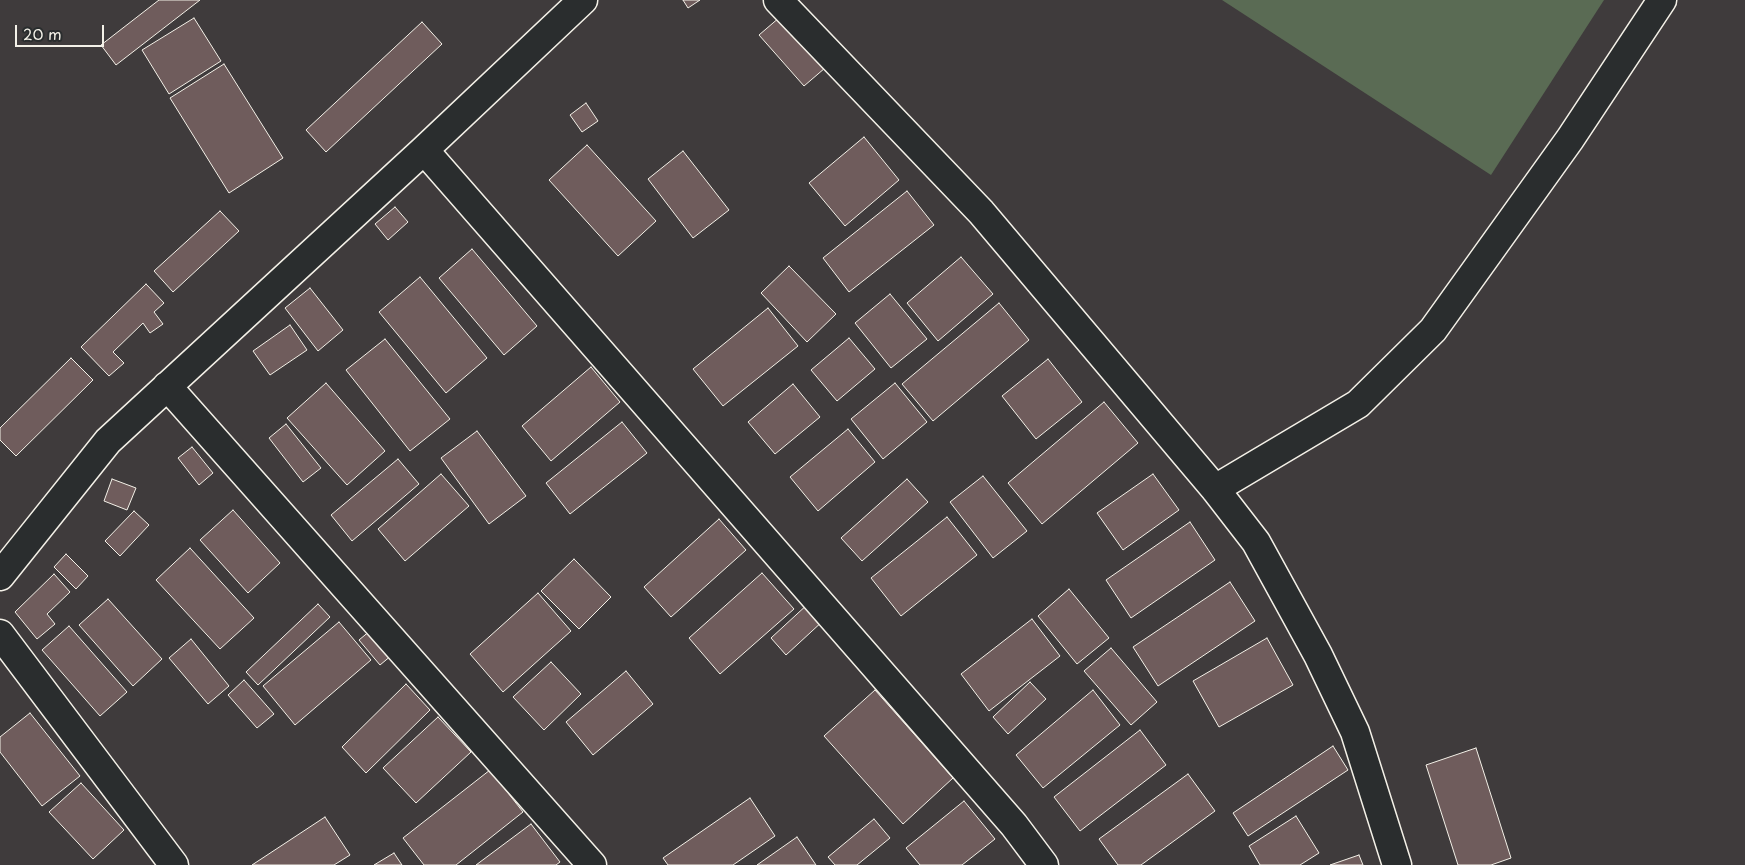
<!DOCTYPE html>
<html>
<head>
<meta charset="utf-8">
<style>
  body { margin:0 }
  #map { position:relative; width:1745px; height:865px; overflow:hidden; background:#3f3b3c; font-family:"Playpen Sans",sans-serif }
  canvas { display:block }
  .scale { position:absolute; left:15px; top:25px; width:89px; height:22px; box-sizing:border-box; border:2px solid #f4f1e8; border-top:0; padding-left:6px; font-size:15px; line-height:18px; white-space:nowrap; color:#f4f1e8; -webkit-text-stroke:4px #2a2d2e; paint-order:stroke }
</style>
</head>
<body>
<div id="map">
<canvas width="1745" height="865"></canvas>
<div class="scale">20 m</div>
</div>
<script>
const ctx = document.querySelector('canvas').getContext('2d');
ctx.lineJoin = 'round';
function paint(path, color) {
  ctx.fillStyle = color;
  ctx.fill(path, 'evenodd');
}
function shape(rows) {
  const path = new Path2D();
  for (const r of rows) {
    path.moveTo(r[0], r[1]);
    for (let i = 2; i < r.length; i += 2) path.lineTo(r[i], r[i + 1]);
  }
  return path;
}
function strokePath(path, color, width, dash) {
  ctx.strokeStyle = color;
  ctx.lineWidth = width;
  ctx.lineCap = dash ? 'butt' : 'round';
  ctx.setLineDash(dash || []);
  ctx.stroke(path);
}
const green = shape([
  [1222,0,1604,0,1491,175]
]);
const building = shape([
  [159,0,200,0,116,65,101,45,159,0],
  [683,0,700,0,688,8,683,0],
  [780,17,825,68,804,86,759,35,780,17],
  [194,18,221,61,169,94,142,50,194,18],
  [422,22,442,44,326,152,306,130,422,22],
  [224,64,283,158,229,193,170,98,224,64],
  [586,103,598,121,582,132,570,115,586,103],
  [864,137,899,180,845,226,809,183,864,137],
  [587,145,656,221,618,256,549,180,587,145],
  [683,151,729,210,693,238,648,179,683,151],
  [907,191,934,225,849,292,823,258,907,191],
  [395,207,408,222,388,240,375,224,395,207],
  [220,211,239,231,173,292,154,271,220,211],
  [472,249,537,326,504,355,439,278,472,249],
  [961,257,993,294,938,341,907,303,961,257],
  [789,266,836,314,807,342,761,293,789,266],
  [420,277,487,358,446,393,379,312,420,277],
  [146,284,164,303,154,312,163,324,150,333,143,323,113,352,124,363,109,376,81,347,146,284],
  [310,288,343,330,318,351,285,308,310,288],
  [890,294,927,339,891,368,855,323,890,294],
  [999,303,1029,340,933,421,902,384,999,303],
  [768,308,798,346,723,406,693,369,768,308],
  [290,325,307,350,270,375,253,351,290,325],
  [849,338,875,369,837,401,811,370,849,338],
  [385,339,450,419,410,451,346,370,385,339],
  [71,358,93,380,16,456,0,440,0,428,71,358],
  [1048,359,1082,402,1036,439,1002,396,1048,359],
  [591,367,620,402,551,461,522,426,591,367],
  [326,383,385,451,347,485,287,418,326,383],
  [895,383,927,422,883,459,851,419,895,383],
  [793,384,820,417,775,454,748,422,793,384],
  [1104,402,1138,443,1042,524,1008,483,1104,402],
  [622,422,647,453,570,514,546,483,622,422],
  [286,424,321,468,303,482,269,438,286,424],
  [848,429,875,462,818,511,790,477,848,429],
  [477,431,526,496,489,524,441,458,477,431],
  [192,447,213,473,199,485,178,458,192,447],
  [398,459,419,484,352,541,331,515,398,459],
  [441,474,469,506,405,561,378,529,441,474],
  [1153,474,1179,510,1123,550,1097,513,1153,474],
  [983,476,1027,531,993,558,950,502,983,476],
  [112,479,136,488,127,510,104,501,112,479],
  [907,479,928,502,862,561,841,538,907,479],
  [233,510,280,563,248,593,200,540,233,510],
  [134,511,149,525,120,556,105,541,134,511],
  [947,517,977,555,901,616,871,578,947,517],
  [719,519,746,550,671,617,644,587,719,519],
  [1190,522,1215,560,1131,618,1106,580,1190,522],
  [190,548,254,618,220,649,156,580,190,548],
  [66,554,88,576,76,589,54,567,66,554],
  [574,559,611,597,579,629,541,591,574,559],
  [762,573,794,609,720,674,689,638,762,573],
  [54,574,70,592,47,614,55,624,37,639,15,612,54,574],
  [1230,582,1255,621,1158,686,1133,647,1230,582],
  [1069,589,1109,638,1077,664,1038,616,1069,589],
  [538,593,571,631,503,692,470,654,538,593],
  [108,599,162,659,133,686,79,625,108,599],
  [809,603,824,620,786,655,771,638,809,603],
  [318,604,330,617,258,685,246,672,318,604],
  [1032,619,1060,656,989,711,961,674,1032,619],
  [339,622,371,660,295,725,263,686,339,622],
  [377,625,398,650,380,665,359,640,377,625],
  [69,626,127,692,100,716,42,650,69,626],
  [1267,638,1293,685,1219,727,1193,681,1267,638],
  [191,639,229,686,208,704,169,658,191,639],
  [1111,648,1157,702,1131,725,1084,671,1111,648],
  [551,662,581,694,544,730,513,697,551,662],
  [626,671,653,704,593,755,566,722,626,671],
  [244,680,274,714,257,728,228,695,244,680],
  [1030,682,1046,699,1008,734,993,717,1030,682],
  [406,684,430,710,366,773,342,747,406,684],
  [875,690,953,778,903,824,824,736,875,690],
  [1093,690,1120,725,1043,788,1016,755,1093,690],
  [30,713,80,776,42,806,0,752,0,737,30,713],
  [438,717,471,752,416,803,383,768,438,717],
  [1140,730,1166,765,1080,831,1054,797,1140,730],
  [1333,746,1348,770,1248,836,1233,813,1333,746],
  [1476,748,1511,858,1491,865,1458,865,1426,765,1476,748],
  [490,770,523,812,456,865,424,865,403,838,490,770],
  [1188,774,1215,811,1141,865,1118,865,1099,839,1188,774],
  [81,783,124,830,93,859,49,812,81,783],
  [750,798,775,836,733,865,668,865,663,858,750,798],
  [964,801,995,839,962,865,920,865,906,848,964,801],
  [1296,816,1319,853,1300,865,1260,865,1249,846,1296,816],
  [325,817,350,855,334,865,252,865,325,817],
  [874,819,890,838,857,865,835,865,828,857,874,819],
  [531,824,560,862,556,865,476,865,531,824],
  [797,837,816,865,757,865,797,837],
  [394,853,402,865,374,865,394,853],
  [1359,855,1363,865,1330,865,1359,855]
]);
const minor = shape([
  [778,0,981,212,1215,489,1256,542,1318,655,1355,732,1397,865],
  [424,150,1014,825,1044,865],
  [167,386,592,865],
  [1215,489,1358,404,1433,330,1570,139,1662,0],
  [0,576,108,441,424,150,583,0],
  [0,634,174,865]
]);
paint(green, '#5a6b54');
paint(building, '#6f5c5c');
strokePath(building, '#f4f1e8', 1);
strokePath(minor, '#f4f1e8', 31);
strokePath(minor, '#2a2d2e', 28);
</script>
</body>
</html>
